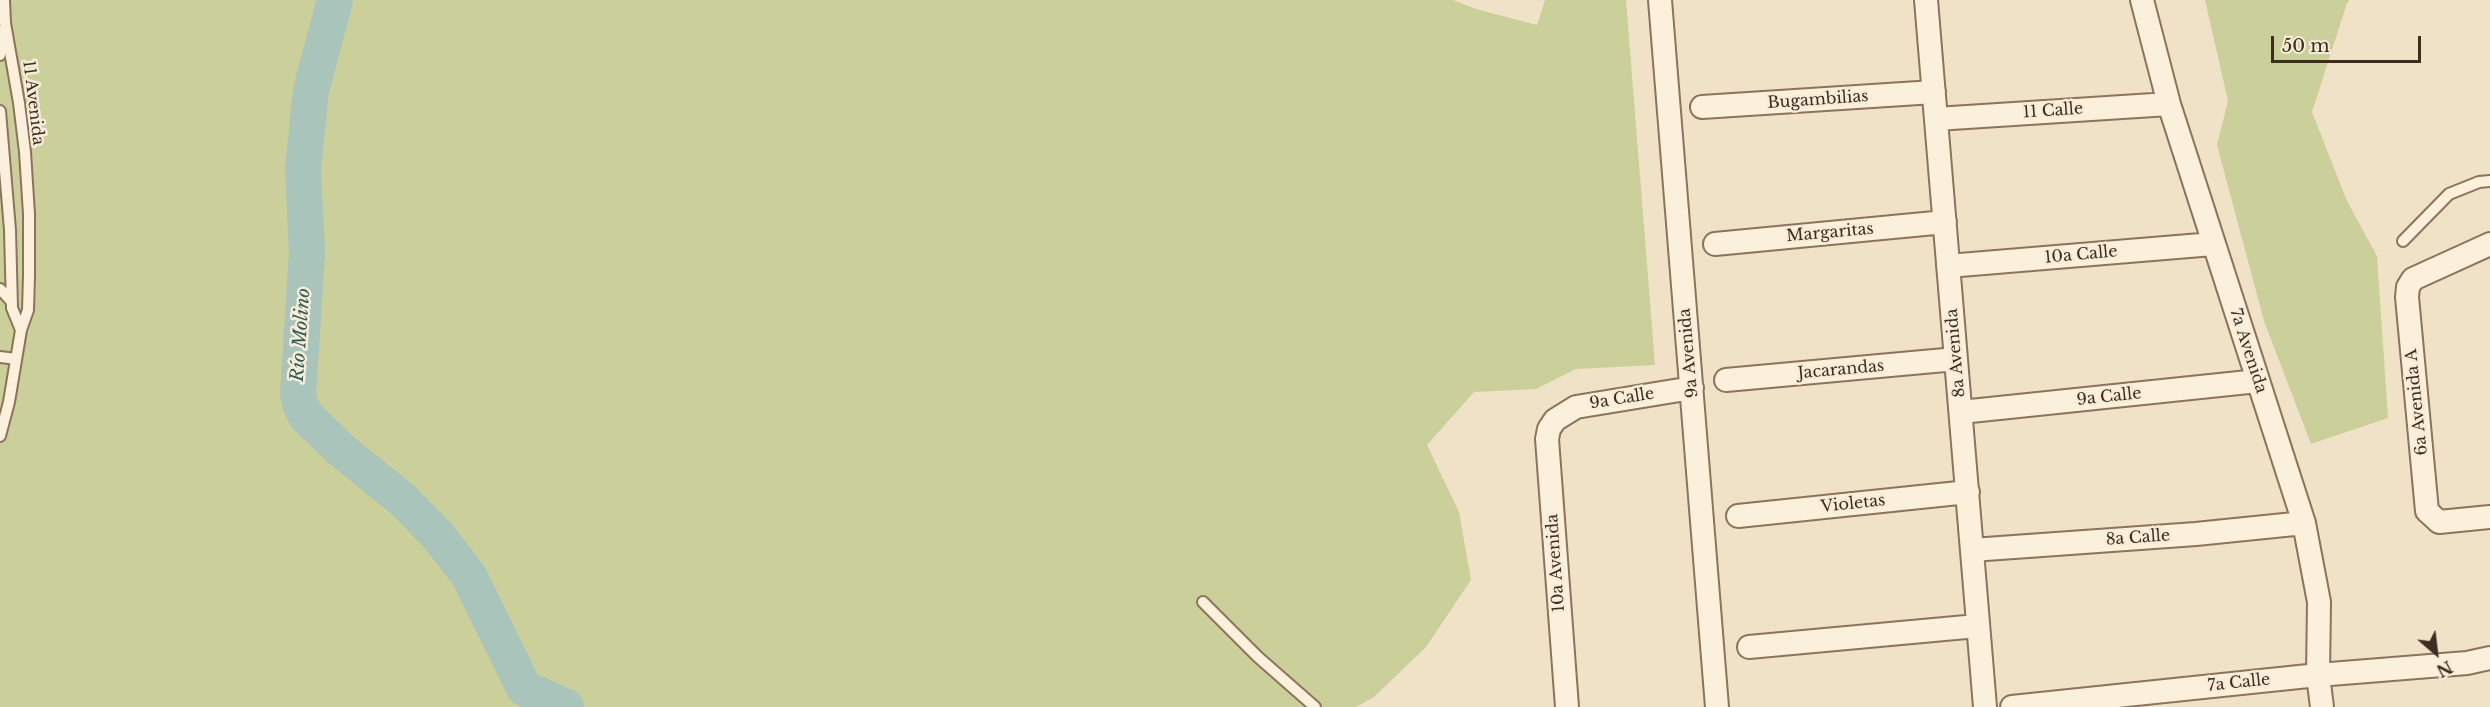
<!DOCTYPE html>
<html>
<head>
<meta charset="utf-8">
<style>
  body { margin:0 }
  #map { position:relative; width:2490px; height:707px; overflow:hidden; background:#f0e2c7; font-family:"Libre Baskerville",serif }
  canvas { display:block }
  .north { position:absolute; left:2406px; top:623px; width:60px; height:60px; -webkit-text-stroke:4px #f7ecd7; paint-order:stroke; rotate:152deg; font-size:16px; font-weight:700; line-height:24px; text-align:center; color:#3d2c1f }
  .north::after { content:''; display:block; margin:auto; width:21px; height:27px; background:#3d2c1f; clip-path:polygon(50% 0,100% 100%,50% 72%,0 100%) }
  .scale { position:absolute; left:2271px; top:36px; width:150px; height:27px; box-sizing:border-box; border:3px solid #3d2c1f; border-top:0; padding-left:8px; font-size:18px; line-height:21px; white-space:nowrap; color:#3d2c1f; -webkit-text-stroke:4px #f7ecd7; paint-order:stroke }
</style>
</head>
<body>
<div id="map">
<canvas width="2490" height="707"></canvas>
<div class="north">N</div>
<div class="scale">50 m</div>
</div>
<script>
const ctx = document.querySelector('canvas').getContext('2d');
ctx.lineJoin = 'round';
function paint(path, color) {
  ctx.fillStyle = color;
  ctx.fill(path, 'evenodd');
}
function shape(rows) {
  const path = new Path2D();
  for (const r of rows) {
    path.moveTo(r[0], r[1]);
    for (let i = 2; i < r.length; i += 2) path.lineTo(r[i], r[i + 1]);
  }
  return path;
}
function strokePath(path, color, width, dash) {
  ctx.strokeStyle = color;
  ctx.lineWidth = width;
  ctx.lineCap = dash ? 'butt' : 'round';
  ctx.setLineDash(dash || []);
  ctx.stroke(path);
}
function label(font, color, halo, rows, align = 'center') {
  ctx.font = font + ' "Libre Baskerville",serif';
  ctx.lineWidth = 5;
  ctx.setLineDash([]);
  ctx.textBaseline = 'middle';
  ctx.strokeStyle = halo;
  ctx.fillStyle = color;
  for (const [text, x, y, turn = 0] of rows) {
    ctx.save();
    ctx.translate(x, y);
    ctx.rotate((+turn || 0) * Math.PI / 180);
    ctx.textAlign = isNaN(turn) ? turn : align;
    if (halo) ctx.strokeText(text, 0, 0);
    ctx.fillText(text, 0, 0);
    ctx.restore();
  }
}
const green = shape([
  [0,0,1453,0,1476,9,1537,25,1545,0,1626,0,1655,365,1576,369,1536,389,1474,392,1427,445,1459,512,1471,580,1426,647,1374,697,1356,707,0,707],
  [2205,0,2350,0,2347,3,2312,112,2347,201,2377,256,2388,418,2311,444,2264,321,2217,145,2228,101]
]);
const river = shape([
  [335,0,311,90,303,169,307,253,298,394,301,406,306,416,341,450,403,500,439,537,469,576,524,688,566,707]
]);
const service = shape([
  [0,55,4,29],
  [0,111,10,230,12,308,21,330],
  [2403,241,2449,194,2479,182,2490,181],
  [0,289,12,302],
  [0,357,16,359],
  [0,436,9,402,21,330,28,310,29,276,29,214,25,152,19,103,5,23,4,0],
  [1203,602,1258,657,1315,707]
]);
const minor = shape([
  [1660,0,1717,707],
  [1926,0,1985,707],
  [2142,0,2169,104,2304,523,2319,602,2318,675,2322,707],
  [1702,107,1934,92],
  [1936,119,2169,104],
  [1715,244,1945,222],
  [2490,244,2413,279,2408,287,2407,297,2427,511,2439,522,2490,517],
  [1948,266,2213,244],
  [1726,380,1956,359],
  [1961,412,2258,381],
  [1738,516,1968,492],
  [1972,550,2196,534,2304,523],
  [1749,647,1977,626],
  [1567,707,1547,439,1549,429,1555,420,1576,407,1692,388],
  [2012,707,2318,675,2467,663,2490,658]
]);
const streetNames = [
  ["Bugambilias",1818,100,-4],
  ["11 Avenida",33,103,83],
  ["11 Calle",2053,111,-4],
  ["Margaritas",1830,233,-5],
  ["10a Calle",2081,255,-5],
  ["7a Avenida",2248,351,72],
  ["9a Avenida",1689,353,-95],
  ["8a Avenida",1956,353,-95],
  ["Jacarandas",1841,370,-5],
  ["9a Calle",2109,397,-6],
  ["9a Calle",1622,399,-9],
  ["6a Avenida A",2417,402,-96],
  ["Violetas",1853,504,-6],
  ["8a Calle",2138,538,-4],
  ["10a Avenida",1556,563,-94],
  ["7a Calle",2239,683,-6]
];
const waterNames = [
  ["Río Molino",301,335,-86]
];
paint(green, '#cbcf9a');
strokePath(river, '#a8c4bb', 36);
strokePath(service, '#8d735b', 14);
strokePath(minor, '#8d735b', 26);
strokePath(service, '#faf0db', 10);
strokePath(minor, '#faf0db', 22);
label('16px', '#3d2c1f', '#f7ecd7', streetNames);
label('italic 18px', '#2e5d58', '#f7ecd7', waterNames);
</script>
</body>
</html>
